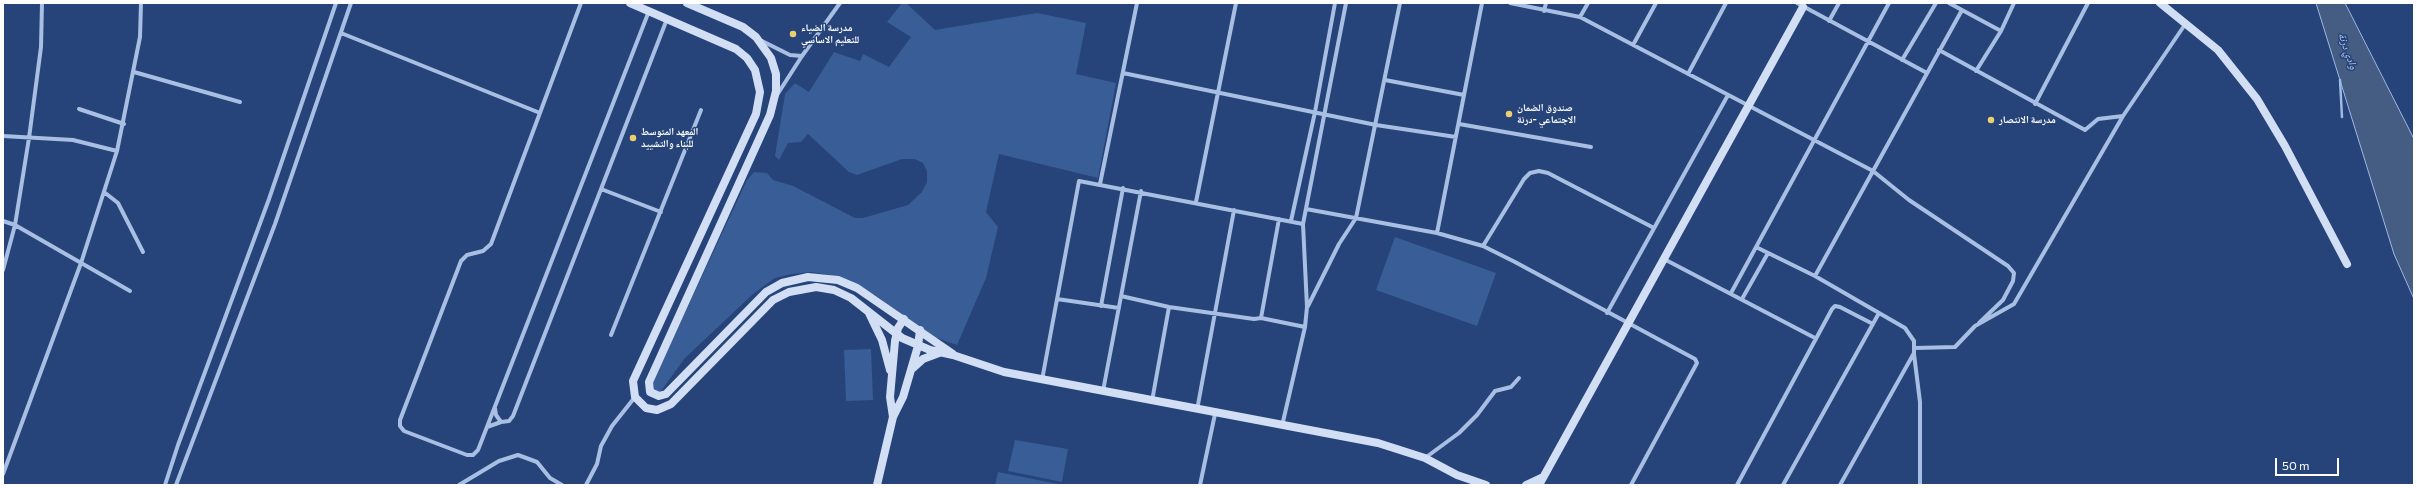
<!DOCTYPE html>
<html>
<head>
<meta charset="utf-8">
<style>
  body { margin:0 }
  #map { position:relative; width:2417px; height:488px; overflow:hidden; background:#264479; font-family:Commissioner,sans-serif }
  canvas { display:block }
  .frame { position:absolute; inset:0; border:4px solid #fff; pointer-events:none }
  .scale { position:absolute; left:2275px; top:458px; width:64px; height:18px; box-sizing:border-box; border:2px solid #fff; border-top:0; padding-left:5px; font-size:12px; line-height:14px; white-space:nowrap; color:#fff; -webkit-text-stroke:3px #264479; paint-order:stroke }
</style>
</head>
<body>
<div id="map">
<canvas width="2417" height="488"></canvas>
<div class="frame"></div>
<div class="scale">50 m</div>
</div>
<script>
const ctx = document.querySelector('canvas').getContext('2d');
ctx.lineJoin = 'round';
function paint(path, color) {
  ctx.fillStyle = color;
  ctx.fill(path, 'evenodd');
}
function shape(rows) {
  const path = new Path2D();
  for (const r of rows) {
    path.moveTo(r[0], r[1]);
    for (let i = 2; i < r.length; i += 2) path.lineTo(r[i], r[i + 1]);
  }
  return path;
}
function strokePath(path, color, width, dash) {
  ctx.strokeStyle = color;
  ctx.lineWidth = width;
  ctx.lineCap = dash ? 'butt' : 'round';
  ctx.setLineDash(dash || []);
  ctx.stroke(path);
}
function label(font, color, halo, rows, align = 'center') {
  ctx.font = font + ' Commissioner,"Noto Naskh Arabic",sans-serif';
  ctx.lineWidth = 3;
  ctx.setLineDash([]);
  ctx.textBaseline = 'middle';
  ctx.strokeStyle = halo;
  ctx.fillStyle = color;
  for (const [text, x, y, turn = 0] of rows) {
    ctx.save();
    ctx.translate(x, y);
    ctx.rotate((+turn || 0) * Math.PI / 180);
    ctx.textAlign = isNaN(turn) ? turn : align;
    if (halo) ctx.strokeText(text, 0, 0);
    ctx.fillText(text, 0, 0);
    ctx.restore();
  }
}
const green = shape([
  [902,3,906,3,935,30,1037,13,1086,23,1076,74,1116,83,1098,178,999,154,986,212,998,227,986,278,957,345,934,337,875,295,850,282,830,275,811,272,792,274,775,278,753,294,685,358,661,391,653,392,652,383,747,180,754,172,767,173,773,180,793,186,855,218,863,218,908,205,922,192,927,182,927,171,923,163,915,159,902,159,857,175,849,172,808,134,801,142,788,143,779,160,775,156,785,94,795,83,809,92,834,52,860,61,863,54,889,67,911,37,887,22],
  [1395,237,1496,273,1477,326,1376,290],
  [871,349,873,400,846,401,844,350],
  [1015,440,1068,449,1062,482,1008,471],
  [998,472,1063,485,995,485]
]);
const water = shape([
  [2316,3,2345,3,2414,139,2414,299,2394,254,2316,3]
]);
const stream = shape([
  [2340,80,2342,117]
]);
const street = shape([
  [581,3,491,244,483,251,467,255,461,261,400,420,400,426,404,431,467,455,473,455,478,450,649,11],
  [1510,3,1580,17,1873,171,1909,200,2008,266,2014,273,2013,281,2003,300,1979,323],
  [1797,3,1927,73],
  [1949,3,2001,31],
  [1544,11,1546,3],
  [1580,17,1588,3],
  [1829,21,1839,3],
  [341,33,540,113],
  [760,40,790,55,802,56],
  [1633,45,1656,3],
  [1939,50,2085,130,2098,119,2123,116],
  [1902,60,1936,3],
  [1976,71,2001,31,2014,3],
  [134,72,240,102],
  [1123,73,1376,125,1456,137],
  [1688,74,1726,3],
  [1385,80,1464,95],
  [777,95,802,56,840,3],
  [2035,104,2088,3],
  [79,109,124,124],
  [1459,124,1591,147],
  [3,136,73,140,117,151],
  [1100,184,1137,3],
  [601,189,661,212],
  [104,192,118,203,143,252],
  [1196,202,1236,3],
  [1306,209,1437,233,1482,3],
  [3,221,15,225,130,291],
  [1291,221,1315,112,1335,3],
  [1437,233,1483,246,1515,262,1695,359,1697,363,1631,485],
  [1483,246,1524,179,1530,173,1539,171,1548,173,1654,228],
  [1756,247,1815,276,1905,328,1914,341,1914,353,1840,485],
  [1664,259,1815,338],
  [3,270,15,225,29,138,41,47,42,3],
  [1815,276,1962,10],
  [1731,293,1889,3],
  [1121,296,1169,307,1254,319,1261,318,1305,327],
  [1057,299,1119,308],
  [1742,299,1768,253],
  [1101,306,1123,188],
  [1308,306,1339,244,1356,218,1400,3],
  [1607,313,1728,95],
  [1261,318,1279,219],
  [611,335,701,110],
  [1915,348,1955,347,1975,326,2014,304,2123,116,2186,23],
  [1914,354,1920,402,1920,485],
  [1042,380,1079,181,1303,224],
  [1103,391,1141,191],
  [1152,401,1169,307],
  [495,408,496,415,501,422,509,421,513,416,667,19],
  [1197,410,1234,210],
  [1282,426,1305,327,1307,307,1303,224,1346,3],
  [487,427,501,422],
  [1425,458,1459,433,1477,415,1495,391,1511,387,1519,378],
  [3,474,81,263,117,151,140,37,141,3],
  [165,485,178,445,269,199,336,3],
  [176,485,275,224,351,3],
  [459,485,499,461,518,455,537,462,550,478,562,485],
  [586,485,597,464,601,446,612,426,635,397],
  [1200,485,1215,414],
  [1737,485,1832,309,1835,306,1840,307,1873,324],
  [1783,485,1879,313]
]);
const secondary = shape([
  [630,3,736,49,747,58,755,70,760,92,756,114,633,381,635,397,646,408,657,410,671,404,773,300,789,292,816,287,834,290,851,298,902,338,930,350,953,355,1004,372,1378,443,1425,458,1457,475,1486,485],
  [687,3,743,27,756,37,771,58,776,74,776,91,770,115,649,382,650,392,659,396,666,394,766,292,782,283,808,277,838,280,857,288,953,354],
  [2160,3,2218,50,2257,99,2285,146,2347,264],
  [869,313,882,340,890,370],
  [913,368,923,359,939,353],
  [893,417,890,397,895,341,898,328,904,319],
  [877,485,893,417,903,397,918,346,920,330],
  [1526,485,1543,477],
  [1539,485,1803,7]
]);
const markers = [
  [793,34,4,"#ecd06e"],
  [1509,114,4,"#ecd06e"],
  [1991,120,4,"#ecd06e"],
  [633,138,4,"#ecd06e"]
];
const poiNames = [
  ["مدرسة الضياء",801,28],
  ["للتعليم الاساسي",801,40],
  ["صندوق الضمان",1517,108],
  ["الاجتماعي -درنة",1517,120],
  ["مدرسة الانتصار",1999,120],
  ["المعهد المتوسط",641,132],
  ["للبناء والتشييد",641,144]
];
const waterNames = [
  ["وادي درنة",2348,51,71]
];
paint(green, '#395d96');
paint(water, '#455c83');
strokePath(water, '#9db9e4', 1);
strokePath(stream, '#9db9e4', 2.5);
strokePath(street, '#a8bfe3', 4);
strokePath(secondary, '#d1def4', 8);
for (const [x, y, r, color] of markers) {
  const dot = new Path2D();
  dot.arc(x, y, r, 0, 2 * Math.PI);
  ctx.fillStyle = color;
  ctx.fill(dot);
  strokePath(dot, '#264479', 1.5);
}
label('bold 10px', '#fff', '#264479', poiNames, 'left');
label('italic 11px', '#b3c9eb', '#264479', waterNames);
</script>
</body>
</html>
